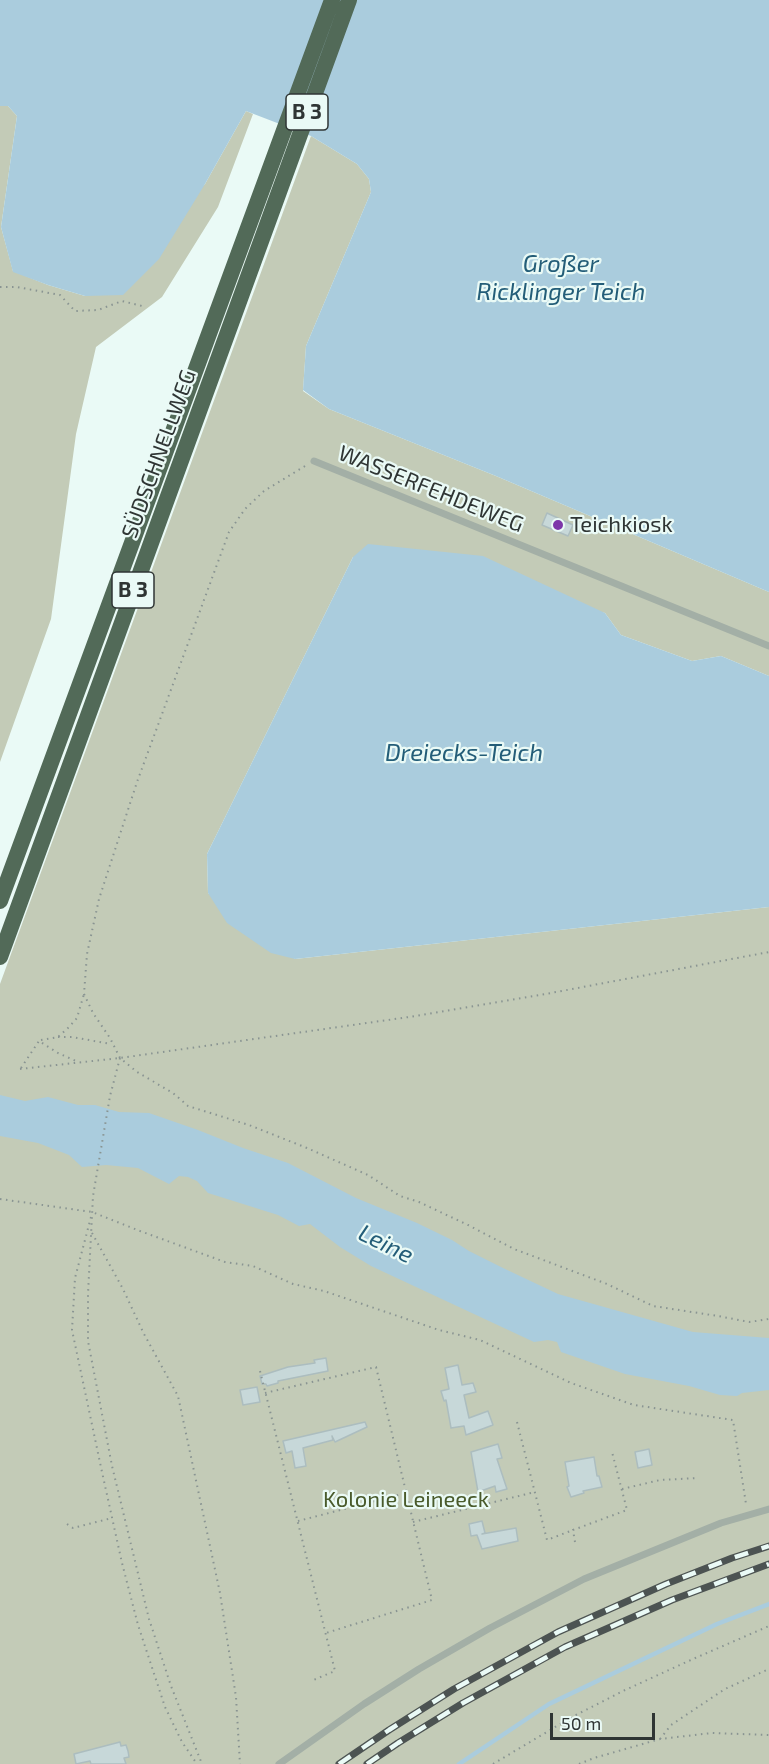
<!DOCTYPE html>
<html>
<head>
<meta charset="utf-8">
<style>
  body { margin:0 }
  #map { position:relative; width:769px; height:1764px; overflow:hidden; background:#eafaf6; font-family:"Exo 2",sans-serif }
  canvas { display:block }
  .scale { position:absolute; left:550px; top:1713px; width:105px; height:27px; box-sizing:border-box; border:3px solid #2f3534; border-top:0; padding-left:8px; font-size:18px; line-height:21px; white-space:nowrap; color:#2f3534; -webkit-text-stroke:4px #eafaf6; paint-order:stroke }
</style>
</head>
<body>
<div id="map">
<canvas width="769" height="1764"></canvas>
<div class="scale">50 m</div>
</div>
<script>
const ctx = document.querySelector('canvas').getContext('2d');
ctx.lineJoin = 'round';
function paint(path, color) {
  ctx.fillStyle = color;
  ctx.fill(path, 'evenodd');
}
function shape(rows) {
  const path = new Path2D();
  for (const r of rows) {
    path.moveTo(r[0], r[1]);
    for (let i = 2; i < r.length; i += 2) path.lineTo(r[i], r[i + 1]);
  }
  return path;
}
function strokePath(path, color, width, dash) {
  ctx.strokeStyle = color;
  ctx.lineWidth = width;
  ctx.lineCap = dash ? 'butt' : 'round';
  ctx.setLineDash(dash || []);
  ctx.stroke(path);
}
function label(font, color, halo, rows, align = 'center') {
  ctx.font = font + ' "Exo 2",sans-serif';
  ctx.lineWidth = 4.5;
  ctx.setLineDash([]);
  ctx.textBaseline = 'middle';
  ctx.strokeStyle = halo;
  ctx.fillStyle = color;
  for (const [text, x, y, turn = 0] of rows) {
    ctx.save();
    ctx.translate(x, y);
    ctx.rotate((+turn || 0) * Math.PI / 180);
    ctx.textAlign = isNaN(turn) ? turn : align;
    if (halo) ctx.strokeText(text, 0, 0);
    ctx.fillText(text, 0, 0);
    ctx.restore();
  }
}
const green = shape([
  [0,106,8,106,17,116,1,227,13,271,48,285,85,296,205,184,246,111,253,114,218,207,162,297,96,347,76,434,51,619,0,762],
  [311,136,357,164,369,179,371,192,306,346,303,391,329,409,496,476,769,592,769,676,721,656,692,661,621,635,605,613,353,557,207,854,208,893,295,959,769,907,769,1764,0,1764,0,984]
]);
const water = shape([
  [0,0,769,0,769,592,496,476,329,409,303,390,306,346,371,192,369,179,357,164,311,136,246,111,205,184,159,259,123,295,85,296,48,285,13,272,1,227,17,116,8,106,0,106],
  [368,544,483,556,605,613,621,635,692,661,721,656,769,676,769,907,295,959,271,953,227,923,208,893,207,854,353,557],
  [0,1095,25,1101,48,1097,78,1105,95,1105,119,1112,149,1113,198,1130,243,1148,288,1163,356,1198,417,1223,452,1240,469,1251,503,1268,558,1294,693,1332,769,1338,769,1390,742,1393,737,1396,720,1395,689,1386,625,1374,561,1352,557,1342,548,1340,534,1342,371,1266,340,1247,310,1224,299,1226,278,1215,208,1193,197,1181,188,1177,179,1176,169,1184,138,1168,106,1165,82,1167,69,1155,38,1143,0,1136]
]);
const stream = shape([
  [459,1764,549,1704,717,1624,769,1604]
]);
const building = shape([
  [547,513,573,525,568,536,542,525,547,513],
  [326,1358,328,1371,278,1381,278,1383,267,1386,266,1384,262,1384,260,1376,288,1367,315,1363,314,1360,326,1358],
  [458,1365,462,1385,473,1383,476,1392,464,1395,469,1418,488,1411,493,1425,466,1435,464,1426,451,1428,446,1400,444,1401,441,1391,449,1389,445,1368,458,1365],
  [257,1387,260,1402,243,1405,240,1390,257,1387],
  [365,1422,367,1427,335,1442,332,1436,333,1440,303,1448,306,1466,295,1468,292,1451,286,1453,283,1441,365,1422],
  [498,1444,502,1458,497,1459,507,1489,496,1492,495,1486,478,1492,471,1452,498,1444],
  [649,1449,652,1465,638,1468,635,1452,649,1449],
  [594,1457,597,1476,599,1476,602,1487,583,1491,584,1493,571,1497,567,1487,569,1486,565,1462,594,1457],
  [482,1521,485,1533,482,1534,516,1528,518,1541,482,1549,477,1535,471,1536,469,1524,482,1521],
  [120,1742,121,1746,126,1745,128,1751,129,1757,124,1758,126,1764,91,1764,90,1761,76,1764,74,1754,120,1742]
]);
const path = shape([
  [0,287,17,287,60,295,75,311,98,310,122,301,142,306],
  [305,466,264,491,245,509,229,532,137,782,99,899,87,954,84,994,93,1013,110,1038,120,1058,137,1072,173,1093,188,1106,249,1125,307,1148,368,1175,400,1196,419,1202,468,1225,514,1249,607,1284,653,1306,718,1316,749,1322,769,1319],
  [58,1037,72,1037,111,1044],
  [41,1040,58,1037,69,1027,77,1018,84,994],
  [120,1058,110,1096,93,1196,88,1294,88,1341,112,1466,149,1619,171,1686,202,1764],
  [21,1068,39,1041,58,1053,76,1061],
  [20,1069,120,1058,409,1017,551,993,769,952],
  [0,1199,92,1212,140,1231,225,1262,253,1266,293,1284,324,1291,439,1330,480,1340,571,1383,634,1405,733,1420,746,1504],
  [91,1217,75,1278,72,1330,102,1472,122,1563,138,1625,165,1707,182,1742,197,1764],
  [92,1233,123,1289,144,1334,178,1396,220,1593,236,1697,240,1764],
  [260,1371,335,1671,311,1681],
  [265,1393,376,1367,432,1600,326,1633],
  [517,1422,547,1540,573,1530],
  [622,1489,660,1480,698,1478],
  [298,1521,406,1493],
  [413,1522,535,1492],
  [67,1524,73,1528,112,1518],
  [575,1542,573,1530,627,1510,612,1452],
  [660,1739,671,1725,725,1689,769,1669],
  [493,1764,572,1717,623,1691,693,1659,769,1626],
  [579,1764,594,1758,660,1739,712,1733,769,1735]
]);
const service = shape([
  [314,461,769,646],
  [279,1764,364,1704,419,1669,490,1628,584,1579,721,1523,769,1509]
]);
const trunk = shape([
  [0,901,332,0],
  [0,957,349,0]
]);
const rail = shape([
  [339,1764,389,1730,454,1689,558,1632,666,1584,732,1558,769,1546],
  [367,1764,398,1743,463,1703,565,1647,672,1600,769,1564]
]);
const markers = [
  [558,525,6,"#7d36a9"]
];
const shields = [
  [307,112,42],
  [133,590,42]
];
const shieldNames = [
  ["B 3",307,112],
  ["B 3",133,590]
];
const streetNames = [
  ["SÜDSCHNELLWEG",159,454,-70],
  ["WASSERFEHDEWEG",431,489,22]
];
const poiNames = [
  ["Teichkiosk",570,525]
];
const parkNames = [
  ["Kolonie Leineeck",406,1500]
];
const waterNames = [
  ["Großer",561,264],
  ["Ricklinger Teich",561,292],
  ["Dreiecks-Teich",464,753],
  ["Leine",386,1244,26]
];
paint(green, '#c3cbb7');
paint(water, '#acd');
strokePath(stream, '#acd', 4.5);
paint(building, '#c7d8d9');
strokePath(building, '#acbdbf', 1.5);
strokePath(path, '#899492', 2, [1.5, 4.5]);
strokePath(service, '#a3afa6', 7);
strokePath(trunk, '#526a58', 16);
strokePath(rail, '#4c5352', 7);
strokePath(rail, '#eafaf6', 4.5, [14]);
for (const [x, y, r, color] of markers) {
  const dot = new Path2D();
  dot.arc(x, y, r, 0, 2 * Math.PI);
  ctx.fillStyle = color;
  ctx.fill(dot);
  strokePath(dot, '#eafaf6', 2);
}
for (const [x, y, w] of shields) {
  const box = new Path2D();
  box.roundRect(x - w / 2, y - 18, w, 36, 4.5);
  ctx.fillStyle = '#eafaf6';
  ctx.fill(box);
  strokePath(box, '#2f3534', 1.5);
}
label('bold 21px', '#2f3534', null, shieldNames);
label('22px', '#2f3534', '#eafaf6', streetNames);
label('22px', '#2f3534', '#eafaf6', poiNames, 'left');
label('22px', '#495a2b', '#eafaf6', parkNames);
label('italic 24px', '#235d78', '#eafaf6', waterNames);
</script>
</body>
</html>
